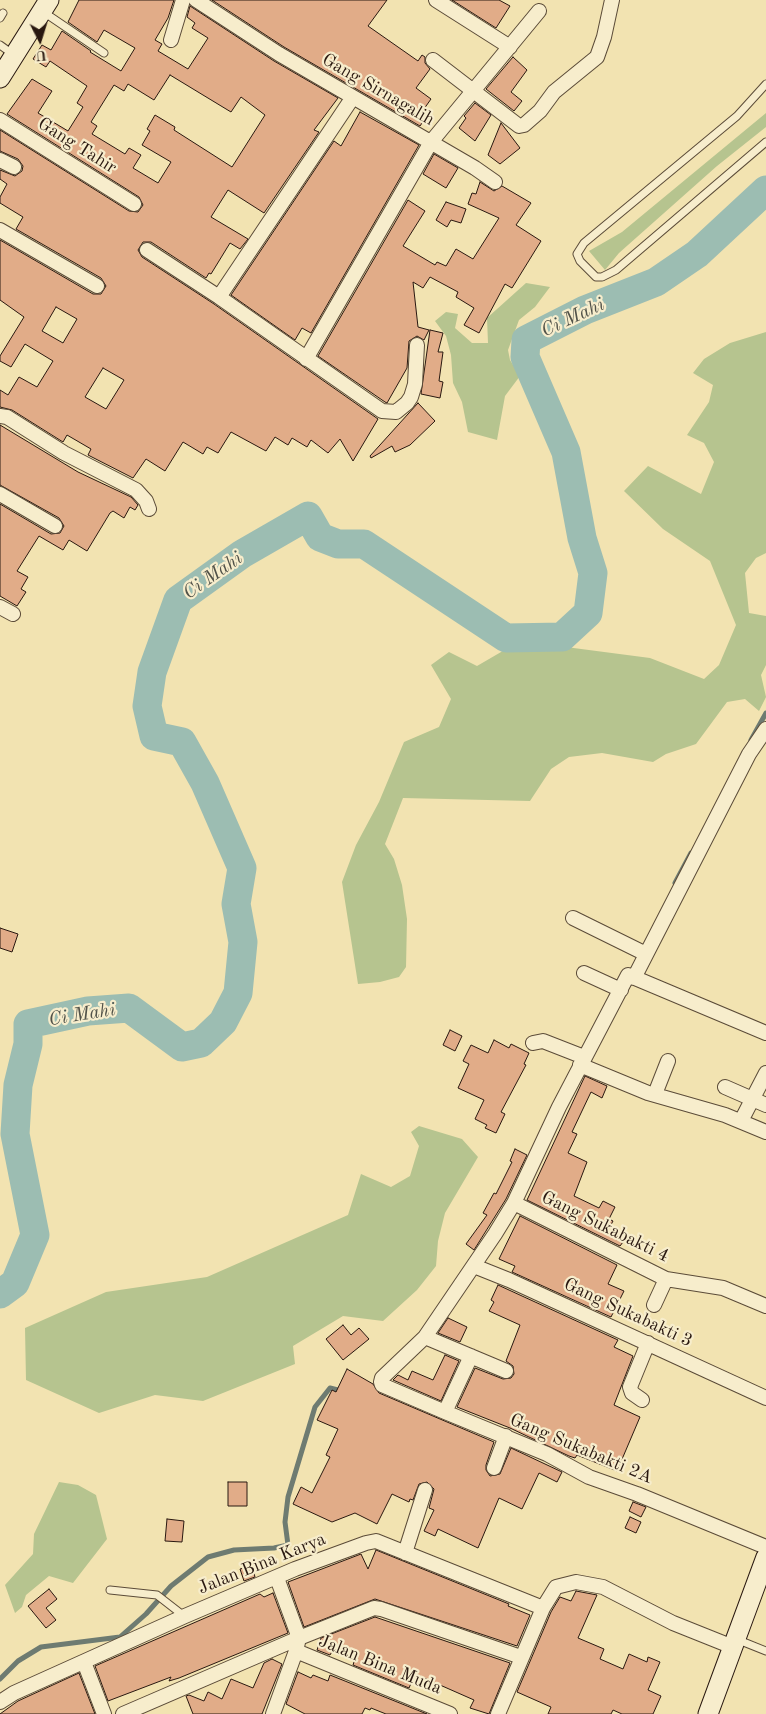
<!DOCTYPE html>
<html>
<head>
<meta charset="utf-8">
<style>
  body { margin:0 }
  #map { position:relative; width:766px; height:1714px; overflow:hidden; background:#f2e3b1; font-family:"Old Standard TT",serif }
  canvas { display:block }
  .north { position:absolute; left:15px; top:15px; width:50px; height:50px; -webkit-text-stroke:4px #f7edcc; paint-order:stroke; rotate:175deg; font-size:14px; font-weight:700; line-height:20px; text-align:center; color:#291810 }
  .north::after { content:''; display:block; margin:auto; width:18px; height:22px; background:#291810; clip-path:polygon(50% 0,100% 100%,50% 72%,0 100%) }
</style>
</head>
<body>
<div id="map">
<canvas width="766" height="1714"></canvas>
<div class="north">U</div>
</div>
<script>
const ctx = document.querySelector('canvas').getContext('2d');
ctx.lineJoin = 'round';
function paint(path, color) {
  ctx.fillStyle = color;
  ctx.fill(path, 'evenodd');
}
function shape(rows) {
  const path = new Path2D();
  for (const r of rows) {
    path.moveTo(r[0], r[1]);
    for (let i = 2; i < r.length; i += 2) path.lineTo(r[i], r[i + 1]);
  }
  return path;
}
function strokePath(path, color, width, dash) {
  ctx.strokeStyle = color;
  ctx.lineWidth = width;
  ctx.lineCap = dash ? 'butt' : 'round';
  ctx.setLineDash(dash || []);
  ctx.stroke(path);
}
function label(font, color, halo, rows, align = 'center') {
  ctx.font = font + ' "Old Standard TT",serif';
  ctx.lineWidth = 4.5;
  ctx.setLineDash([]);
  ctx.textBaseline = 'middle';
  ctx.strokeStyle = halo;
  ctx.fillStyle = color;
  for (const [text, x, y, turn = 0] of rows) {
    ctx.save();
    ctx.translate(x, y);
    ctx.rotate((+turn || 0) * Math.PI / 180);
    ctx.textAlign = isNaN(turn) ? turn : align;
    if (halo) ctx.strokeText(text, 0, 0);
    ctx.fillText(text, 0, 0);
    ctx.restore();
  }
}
const green = shape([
  [766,113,766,127,717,166,619,253,605,270,589,251,622,232],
  [526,283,550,287,535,307,519,320,508,350,510,360,520,376,505,396,497,440,468,432,462,402,453,383,451,355,446,336,435,321,446,312,458,314,455,328,472,343,488,343,487,318],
  [766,332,766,553,756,558,745,573,749,613,766,616,766,665,761,675,766,697,759,711,745,699,727,702,696,744,666,754,653,762,602,753,569,757,551,769,530,801,403,798,385,844,394,859,402,885,407,919,406,967,399,977,380,982,358,984,342,882,356,845,379,802,404,742,439,727,451,699,431,665,449,652,477,666,520,641,650,658,704,679,719,665,736,625,710,561,663,529,624,491,648,466,701,494,714,462,704,443,687,435,709,402,713,385,693,373,704,359,730,343],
  [419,1126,462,1139,478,1157,445,1213,438,1241,436,1266,417,1290,383,1321,343,1316,293,1346,295,1364,203,1401,155,1395,99,1413,26,1380,25,1328,106,1292,207,1277,348,1215,361,1174,391,1187,410,1176,419,1146,411,1132],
  [59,1482,78,1485,96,1495,107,1539,73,1583,49,1576,26,1595,22,1607,15,1613,5,1585,33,1554,34,1534]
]);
const stream = shape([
  [751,740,766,713],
  [675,883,691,853],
  [0,1679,18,1661,41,1647,120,1637,146,1614,171,1586,208,1557,234,1550,274,1548,288,1545,285,1522,288,1497,315,1407,330,1388,342,1391]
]);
const river = shape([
  [0,1294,15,1283,35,1235,15,1134,18,1085,28,1044,28,1024,88,1011,129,1008,182,1047,201,1043,223,1022,238,993,243,942,236,904,242,868,205,783,182,742,154,736,147,706,152,672,178,600,242,554,308,516,320,537,338,544,364,544,506,638,562,637,588,613,593,573,582,538,566,452,525,357,526,340,585,310,656,282,697,254,766,190]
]);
const building = shape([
  [79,0,174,0,168,18,155,40,162,44,158,51,188,69,208,38,192,28,195,23,187,17,190,6,274,61,338,98,314,130,319,132,264,213,228,190,211,217,248,239,240,249,230,243,211,274,209,273,206,278,151,242,143,242,138,250,142,257,214,304,378,419,353,461,340,439,328,453,311,440,307,447,292,438,288,445,275,437,266,451,231,432,218,453,207,447,203,454,183,442,165,471,146,459,133,478,88,455,91,449,67,435,63,442,12,410,0,407,0,390,8,395,19,377,37,387,53,361,25,344,11,367,0,361,0,356,24,317,0,300,0,240,93,294,101,294,106,286,101,278,16,229,23,217,0,203,0,197,7,184,0,179,0,170,15,176,22,171,23,166,18,159,0,151,0,130,129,211,138,212,143,205,139,197,7,114,32,79,52,91,38,113,68,131,83,107,77,103,87,86,50,61,46,67,33,59,42,45,51,50,62,31,91,51,90,52,121,71,135,48,104,30,97,42,68,22,79,0],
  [170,75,231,112,241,97,265,115,232,167,174,130,175,127,155,115,147,129,150,131,142,145,171,162,158,183,133,168,141,155,129,148,125,154,92,134,97,126,91,122,114,85,124,91,128,84,154,100,170,75],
  [56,307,77,319,63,343,42,331,56,307],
  [103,368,124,380,106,409,85,397,103,368],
  [212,0,387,0,368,26,418,61,422,55,425,57,425,63,430,69,416,88,431,99,419,116,424,120,420,126,284,47,212,0],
  [452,0,499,0,510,6,496,28,452,0],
  [513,57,527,70,511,92,522,101,514,111,486,89,513,57],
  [475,103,491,115,475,141,459,128,466,118,464,116,475,103],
  [360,112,419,145,311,333,302,328,295,340,231,295,334,141,341,146,360,112],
  [501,123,520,148,500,164,488,155,501,123],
  [434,154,458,168,446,188,423,174,434,154],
  [480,182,494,191,502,186,531,203,516,225,541,241,512,288,505,284,479,333,464,325,474,308,456,297,458,292,430,277,423,288,413,282,418,327,429,330,424,340,417,336,409,341,407,368,387,403,385,402,318,356,408,200,425,211,403,246,435,265,437,262,446,266,456,249,473,259,499,218,468,204,472,193,476,194,480,182],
  [446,202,466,209,461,223,451,220,447,227,436,220,446,202],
  [430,330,443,333,438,352,443,352,439,381,443,382,440,398,421,394,430,330],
  [418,403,435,421,410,445,395,452,392,446,371,458,370,456,418,403],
  [0,425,78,472,131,497,138,505,135,510,130,507,124,518,113,511,110,513,87,551,69,540,63,550,39,536,17,571,28,577,21,589,26,592,17,606,0,596,0,504,51,534,60,533,64,526,59,518,0,485,0,425],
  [0,928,18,934,12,952,0,948,0,928],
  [450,1030,462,1036,455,1051,443,1045,450,1030],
  [494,1040,509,1048,511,1044,529,1053,524,1064,526,1065,501,1112,505,1114,496,1133,485,1128,487,1125,475,1119,484,1100,458,1088,469,1064,463,1061,471,1045,488,1053,494,1040],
  [585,1076,607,1086,602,1098,591,1092,572,1132,577,1134,568,1153,587,1162,574,1196,599,1208,603,1201,615,1207,609,1219,613,1221,606,1234,623,1242,620,1246,527,1200,585,1076],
  [515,1149,527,1155,506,1199,474,1250,466,1244,487,1215,483,1213,494,1193,496,1194,512,1162,510,1161,515,1149],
  [520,1216,617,1265,608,1284,624,1291,611,1317,512,1272,515,1266,499,1259,520,1216],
  [498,1285,618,1340,614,1347,633,1356,614,1405,640,1417,617,1471,577,1455,575,1458,569,1456,510,1428,457,1407,475,1368,503,1379,511,1378,514,1374,513,1366,506,1361,520,1325,489,1311,494,1302,491,1300,498,1285],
  [448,1318,467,1327,460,1342,438,1333,448,1318],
  [343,1325,351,1335,359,1328,369,1339,343,1360,326,1339,343,1325],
  [445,1355,459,1361,441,1401,393,1380,398,1375,408,1380,412,1371,433,1380,445,1355],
  [347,1369,373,1384,379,1393,494,1442,486,1465,486,1470,490,1476,500,1474,511,1448,562,1472,557,1482,539,1473,522,1509,499,1498,478,1548,438,1529,435,1536,424,1531,434,1510,429,1508,434,1489,427,1482,419,1484,413,1500,410,1499,409,1502,392,1494,377,1524,355,1513,332,1522,293,1504,301,1487,312,1493,330,1457,326,1455,338,1429,317,1420,332,1390,336,1392,347,1369],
  [228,1482,247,1482,247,1506,228,1506,228,1482],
  [633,1502,646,1507,641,1517,629,1511,633,1502],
  [630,1517,641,1522,636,1533,625,1528,630,1517],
  [167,1519,184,1521,182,1542,165,1541,167,1519],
  [376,1550,509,1604,508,1606,530,1615,517,1646,375,1599,304,1627,288,1582,361,1554,368,1569,376,1550],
  [252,1566,255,1577,244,1581,240,1569,252,1566],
  [49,1589,57,1599,46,1608,56,1620,46,1628,28,1606,49,1589],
  [576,1591,597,1595,578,1638,604,1649,600,1659,623,1669,629,1654,647,1662,648,1657,660,1662,648,1690,661,1696,653,1714,622,1714,613,1710,611,1714,548,1714,551,1707,517,1692,551,1612,560,1597,571,1601,576,1591],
  [273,1593,288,1633,179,1678,169,1681,171,1677,108,1701,95,1666,260,1594,264,1597,273,1593],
  [375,1617,510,1663,489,1714,470,1708,474,1700,415,1674,409,1688,353,1665,355,1659,333,1650,330,1655,317,1650,321,1638,375,1617],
  [272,1659,282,1664,262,1714,193,1714,186,1696,189,1695,204,1701,208,1692,222,1699,231,1679,253,1688,264,1663,272,1659],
  [298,1672,311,1678,313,1675,328,1681,330,1675,427,1714,386,1714,371,1708,370,1710,365,1708,362,1714,305,1714,286,1704,298,1672],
  [79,1673,95,1714,0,1714,18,1701,79,1673]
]);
const lane = shape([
  [42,11,104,53],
  [0,18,3,13],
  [0,45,14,55],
  [766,84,737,116,584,243,577,254,580,261,596,277,602,277,616,270,766,142],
  [110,1590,157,1595,184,1616],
  [736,1639,766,1651]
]);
const street = shape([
  [196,0,279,54,475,168,495,182],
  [436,0,510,47],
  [171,40,183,0],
  [433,60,519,126,524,125,540,111,554,92,597,57,604,37,612,0],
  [0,120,134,204],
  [0,160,14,167],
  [0,230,97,286],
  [147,250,219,297,382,411,396,412,407,403,411,397,415,384,417,345],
  [219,297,353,97],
  [306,359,431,142,539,11],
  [0,416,7,417,64,453,136,490,146,501,149,509],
  [0,494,55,526],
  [0,607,13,614],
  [573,918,646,954],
  [584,973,621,990],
  [634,978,749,754,766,729],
  [766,1033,628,975,559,1107,514,1203,495,1234,425,1337,382,1378,381,1382,382,1385,445,1412,547,1454,589,1477,637,1494,766,1547],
  [533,1043,543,1041,584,1057],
  [580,1065,648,1093,725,1115,766,1132],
  [725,1087,766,1105],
  [655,1094,668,1061],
  [741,1121,766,1073],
  [514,1203,666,1279,723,1288,766,1306],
  [474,1266,509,1280,766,1398],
  [654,1305,666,1279],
  [425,1337,506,1371],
  [642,1400,632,1393,630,1387,648,1343],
  [445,1412,471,1356],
  [494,1468,506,1436],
  [405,1553,425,1490],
  [296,1651,450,1714],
  [84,1662,104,1714],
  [0,1702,14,1693,185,1616,295,1569,366,1543,376,1541,543,1608],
  [123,1714,299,1638,374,1608,381,1609,521,1657],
  [273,1714,296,1651,299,1638,277,1578],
  [498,1714,543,1608,556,1587,576,1582,603,1587,673,1623,733,1647]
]);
const secondary = shape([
  [0,78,49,0],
  [708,1714,766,1557]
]);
const streetNames = [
  ["Gang Sirnagalih",378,90,30],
  ["Gang Tahir",77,146,32],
  ["Gang Sukabakti 4",605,1227,26],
  ["Gang Sukabakti 3",628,1313,25],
  ["Gang Sukabakti 2A",581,1449,23],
  ["Jalan Bina Karya",262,1564,-22],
  ["Jalan Bina Muda",380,1665,22]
];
const waterNames = [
  ["Ci Mahi",573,318,-25],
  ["Ci Mahi",213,576,-35],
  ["Ci Mahi",82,1015,-9]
];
paint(green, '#b6c48f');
strokePath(stream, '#6e7b71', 5);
strokePath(river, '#9cbdb2', 29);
paint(building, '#e1ac88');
strokePath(building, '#291810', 1);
strokePath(lane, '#5b4b38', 9);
strokePath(street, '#5b4b38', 16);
strokePath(secondary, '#291810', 21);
strokePath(lane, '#f7edcc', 7);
strokePath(street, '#f7edcc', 14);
strokePath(secondary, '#f7edcc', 19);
label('18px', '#291810', '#f7edcc', streetNames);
label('italic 19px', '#515249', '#f7edcc', waterNames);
</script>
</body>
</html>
